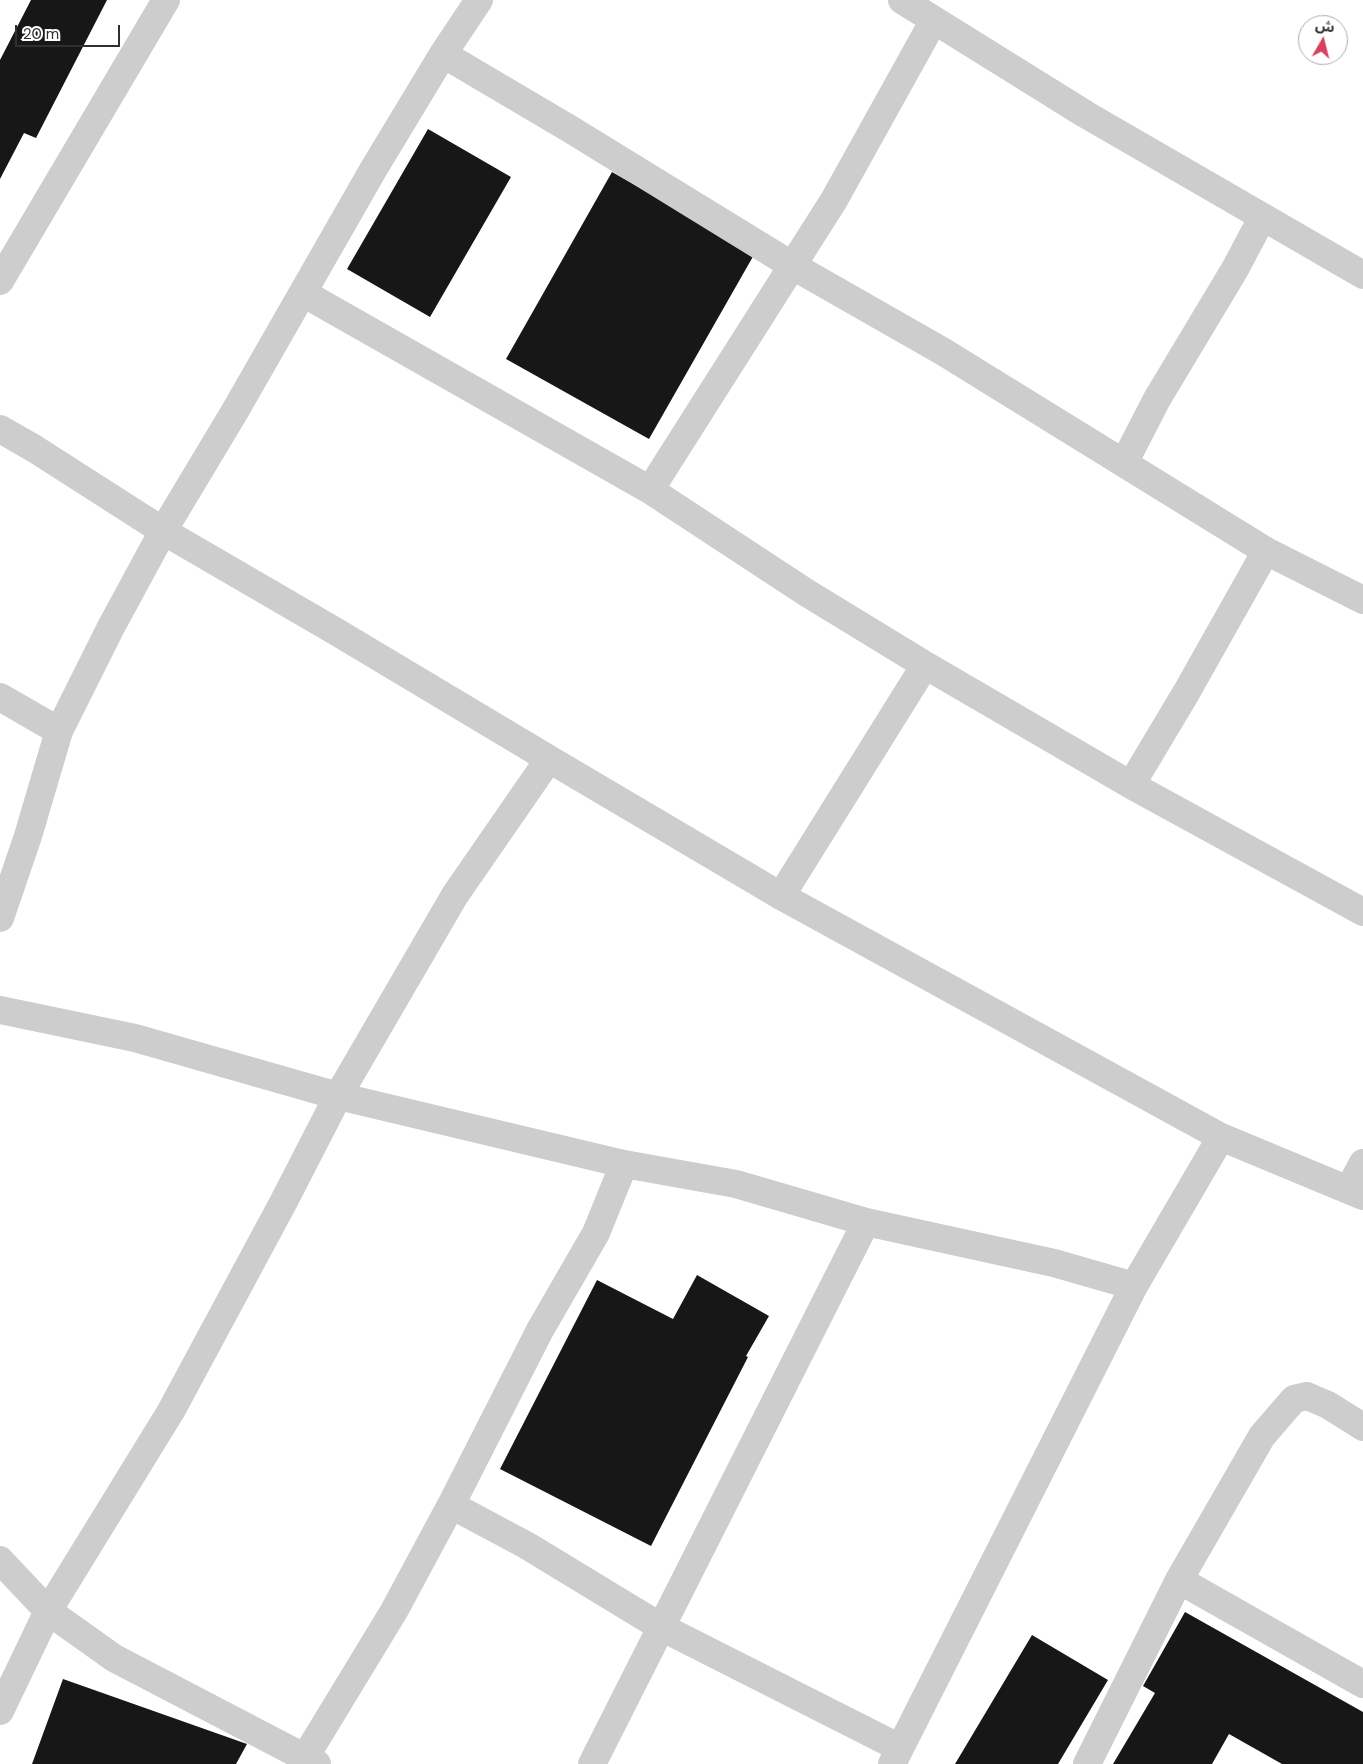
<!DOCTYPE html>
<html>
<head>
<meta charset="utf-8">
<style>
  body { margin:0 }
  #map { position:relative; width:1363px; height:1764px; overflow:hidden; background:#fff; font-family:"DM Sans","Noto Sans Arabic",sans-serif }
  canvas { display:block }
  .north { position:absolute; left:1298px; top:15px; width:50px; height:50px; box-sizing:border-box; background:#fff; border:1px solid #acacac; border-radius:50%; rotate:8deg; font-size:14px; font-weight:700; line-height:20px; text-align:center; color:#303030 }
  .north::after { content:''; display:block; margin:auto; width:18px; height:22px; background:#d7415d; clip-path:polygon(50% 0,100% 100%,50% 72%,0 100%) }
  .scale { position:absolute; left:15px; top:25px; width:105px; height:22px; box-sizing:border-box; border:2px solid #303030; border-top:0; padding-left:6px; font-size:15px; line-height:18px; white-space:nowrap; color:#303030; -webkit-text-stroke:4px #fff; paint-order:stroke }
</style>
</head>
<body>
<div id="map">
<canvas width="1363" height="1764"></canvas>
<div class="north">ش</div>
<div class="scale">20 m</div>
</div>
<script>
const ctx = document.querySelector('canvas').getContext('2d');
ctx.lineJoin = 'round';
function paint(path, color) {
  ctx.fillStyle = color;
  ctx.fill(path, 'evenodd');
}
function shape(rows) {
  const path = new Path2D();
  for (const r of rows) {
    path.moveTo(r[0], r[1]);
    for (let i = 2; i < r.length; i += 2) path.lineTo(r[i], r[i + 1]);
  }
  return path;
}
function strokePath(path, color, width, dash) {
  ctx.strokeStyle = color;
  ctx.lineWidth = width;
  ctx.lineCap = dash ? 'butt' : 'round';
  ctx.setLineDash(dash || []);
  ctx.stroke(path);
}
const building = shape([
  [31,0,107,0,36,138,24,133,0,179,0,60],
  [428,129,511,177,430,317,347,269],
  [612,172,755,253,649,439,506,359],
  [697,1275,769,1316,746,1356,748,1357,651,1546,500,1469,597,1280,673,1319],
  [1185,1612,1363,1712,1363,1764,1282,1764,1229,1734,1212,1764,1113,1764,1155,1693,1143,1686],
  [1032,1635,1108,1680,1058,1764,955,1764],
  [63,1679,247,1744,236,1764,32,1764]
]);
const minor = shape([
  [902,0,1085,114,1363,275],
  [443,54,570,129,793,266,942,351,1266,551,1363,600],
  [0,281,166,0],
  [303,293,650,490,834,200,934,20],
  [0,429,35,449,163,531,335,631,549,759],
  [1124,463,1157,399,1235,269,1262,218],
  [650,490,807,593,925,665,1131,785,1363,912],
  [0,697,59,731],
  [1131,785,1186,693,1266,551],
  [781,896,925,665],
  [0,918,28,836,59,731,111,627,163,531,235,411,373,170,443,54,479,0],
  [0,1010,135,1038,338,1096,624,1164,736,1184,866,1222,1054,1263,1134,1286],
  [624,1164,596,1233,540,1330,451,1505,526,1545,661,1627,900,1748],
  [1349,1189,1363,1163],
  [0,1560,48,1611,114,1658,317,1764],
  [1179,1580,1363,1684],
  [0,1711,48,1611,171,1411,284,1201,338,1096,455,895,549,759,781,896,1221,1137,1363,1196],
  [301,1764,394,1611,451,1505],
  [592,1764,866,1222],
  [892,1764,1134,1286,1221,1137],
  [1087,1764,1179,1580,1262,1436,1294,1399,1307,1396,1328,1405,1363,1427]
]);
paint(building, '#171717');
strokePath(minor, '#cdcdcd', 28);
</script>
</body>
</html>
